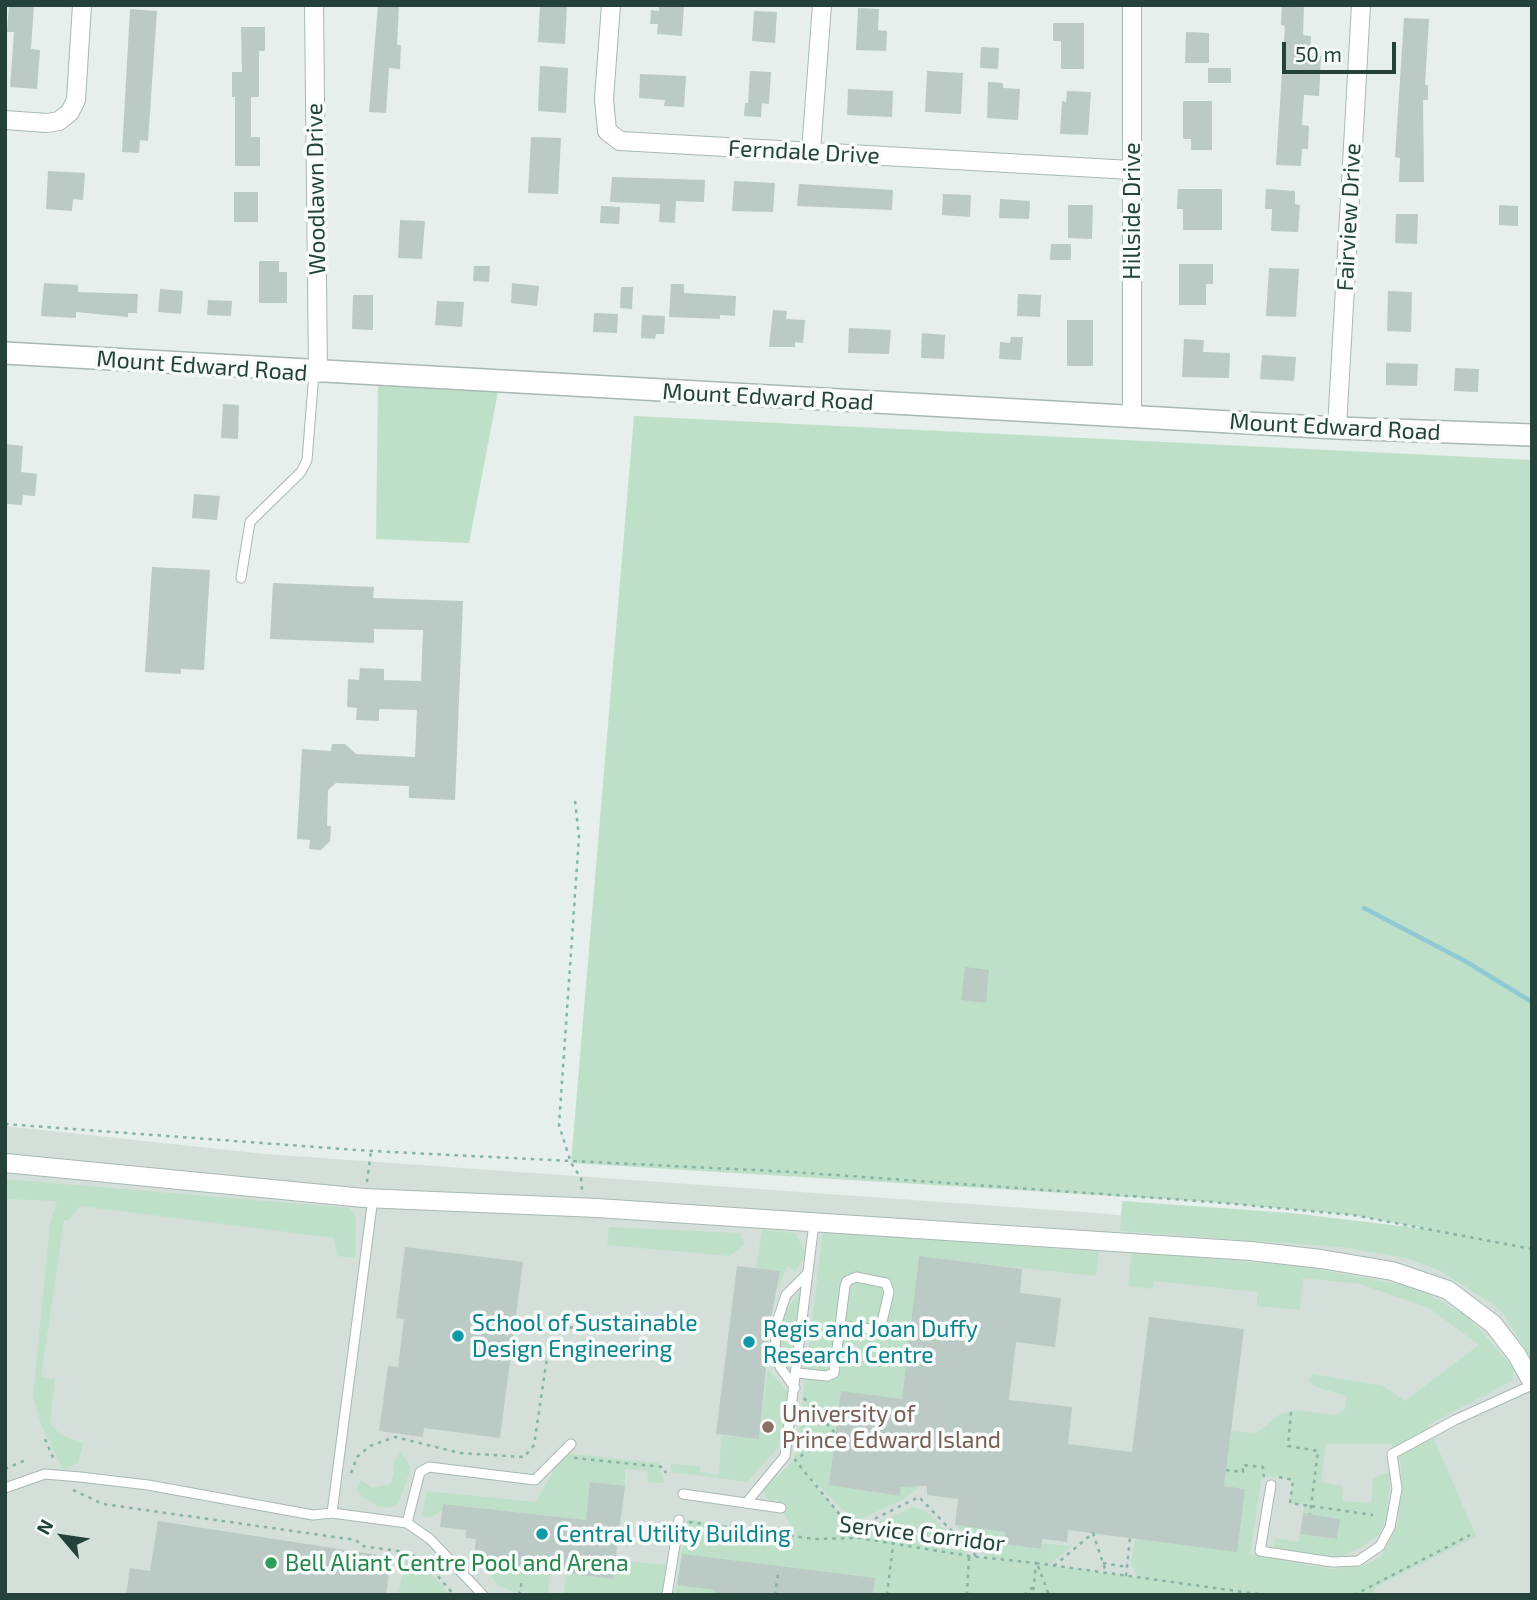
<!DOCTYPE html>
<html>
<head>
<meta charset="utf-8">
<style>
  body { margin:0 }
  #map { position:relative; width:1537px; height:1600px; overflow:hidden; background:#e6efeb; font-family:"Exo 2",sans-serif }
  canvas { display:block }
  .frame { position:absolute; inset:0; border:7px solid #24423a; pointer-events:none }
  .north { position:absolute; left:28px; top:1502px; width:70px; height:70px; -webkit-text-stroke:5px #f7fbf9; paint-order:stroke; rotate:299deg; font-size:19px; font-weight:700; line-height:28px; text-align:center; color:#24423a }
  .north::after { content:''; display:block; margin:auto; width:24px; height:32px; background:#24423a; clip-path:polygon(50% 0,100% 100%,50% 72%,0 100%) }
  .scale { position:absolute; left:1282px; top:42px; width:114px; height:32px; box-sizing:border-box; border:4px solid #24423a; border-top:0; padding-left:9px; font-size:21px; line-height:24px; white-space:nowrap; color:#24423a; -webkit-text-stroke:5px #f7fbf9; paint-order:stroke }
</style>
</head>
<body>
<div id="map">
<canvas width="1537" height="1600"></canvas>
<div class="frame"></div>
<div class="north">N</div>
<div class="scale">50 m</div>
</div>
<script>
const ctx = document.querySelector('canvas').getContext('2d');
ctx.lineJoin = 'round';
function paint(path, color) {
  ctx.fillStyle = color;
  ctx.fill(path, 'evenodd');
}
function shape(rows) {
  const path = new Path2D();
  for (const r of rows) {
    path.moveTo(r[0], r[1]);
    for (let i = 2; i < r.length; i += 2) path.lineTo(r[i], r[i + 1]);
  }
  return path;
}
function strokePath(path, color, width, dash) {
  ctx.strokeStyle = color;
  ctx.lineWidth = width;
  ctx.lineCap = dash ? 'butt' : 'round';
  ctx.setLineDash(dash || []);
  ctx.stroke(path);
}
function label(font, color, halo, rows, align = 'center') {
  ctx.font = font + ' "Exo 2",sans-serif';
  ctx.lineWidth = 7;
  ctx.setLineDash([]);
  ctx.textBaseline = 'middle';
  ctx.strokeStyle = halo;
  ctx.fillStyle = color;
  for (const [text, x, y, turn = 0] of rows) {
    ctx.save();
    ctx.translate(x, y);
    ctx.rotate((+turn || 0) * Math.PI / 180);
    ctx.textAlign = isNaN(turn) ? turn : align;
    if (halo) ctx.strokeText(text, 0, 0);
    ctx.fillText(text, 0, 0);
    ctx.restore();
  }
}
const built = shape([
  [5,1126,265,1154,1096,1213,1478,1248,1532,1259,1532,1595,5,1595]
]);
const green = shape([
  [378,386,498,392,469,543,376,539],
  [634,416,1532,460,1532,1360,1500,1309,1437,1269,1405,1258,1341,1247,1120,1231,1122,1201,1291,1213,1434,1230,1353,1215,1213,1202,571,1163],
  [5,1179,349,1208,356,1217,355,1258,337,1256,334,1238,80,1206,69,1220,64,1220,41,1377,55,1379,50,1424,61,1435,83,1443,78,1463,63,1470,41,1424,33,1397,50,1223,57,1201,5,1199],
  [609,1227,740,1233,745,1244,729,1256,607,1245],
  [762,1230,796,1233,806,1255,795,1271,787,1266,778,1288,779,1271,756,1268],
  [823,1231,1099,1252,1096,1276,919,1257,902,1399,841,1392,829,1485,900,1496,902,1484,919,1487,904,1499,861,1519,853,1518,842,1509,802,1469,859,1538,865,1539,865,1528,913,1507,925,1510,970,1556,988,1558,955,1525,1005,1532,1004,1544,1040,1549,1042,1543,1072,1546,1049,1565,1137,1577,1131,1562,1135,1539,1236,1551,1245,1489,1224,1486,1231,1431,1257,1433,1280,1414,1296,1410,1336,1415,1345,1409,1347,1396,1316,1387,1309,1381,1312,1374,1383,1386,1405,1401,1479,1345,1429,1308,1360,1284,1303,1278,1300,1310,1257,1306,1257,1292,1154,1281,1153,1289,1128,1286,1132,1252,1299,1266,1414,1287,1469,1317,1514,1369,1512,1381,1428,1425,1476,1536,1375,1587,1373,1595,675,1595,687,1519,795,1535,777,1499,769,1501,762,1490,795,1460],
  [1326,1444,1391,1444,1400,1461,1402,1482,1398,1524,1381,1557,1362,1566,1330,1569,1250,1554,1262,1475,1293,1480,1290,1503,1304,1505,1303,1513,1340,1519,1337,1539,1300,1534,1299,1542,1275,1538,1274,1549,1339,1557,1362,1547,1379,1534,1386,1520,1391,1471,1373,1478,1371,1503,1343,1501,1342,1486,1321,1482],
  [802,1290,791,1375,780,1350,780,1328,788,1307],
  [768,1369,790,1395,782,1443,747,1482,672,1472,670,1463,700,1467,700,1472,719,1475,721,1436,759,1438],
  [401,1452,411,1468,398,1504,391,1508,377,1506,363,1497,356,1490,361,1480,372,1488,390,1484,394,1475,394,1461],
  [564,1453,659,1463,664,1483,647,1482,648,1471,625,1469,625,1486,591,1482,586,1520,444,1504,442,1510,430,1518,422,1516,427,1491,536,1502],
  [407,1555,419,1559,450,1595,398,1595],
  [616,1560,666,1565,662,1595,564,1595,566,1573,613,1579],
  [479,1563,551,1571,548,1593,515,1592,499,1586]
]);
const stream = shape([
  [1364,908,1465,961,1532,1002]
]);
const building = shape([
  [9,5,34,5,31,49,40,50,37,89,10,87,14,32,7,32],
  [378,5,399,5,397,45,401,45,400,69,389,68,386,113,369,112],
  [540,5,567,5,565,44,538,42],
  [659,5,684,5,682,36,657,34,658,24,650,24,651,10,659,11],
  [1282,5,1304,5,1303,35,1311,36,1310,56,1321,56,1319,96,1304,95,1302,125,1309,126,1308,149,1302,149,1301,166,1276,165,1285,26,1281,25],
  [858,8,879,9,878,30,887,31,886,51,856,50],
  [130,9,157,11,148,141,140,140,139,153,122,152],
  [754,11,777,12,775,43,752,41],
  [1404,18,1429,19,1425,85,1428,85,1428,100,1423,100,1424,182,1399,182,1400,158,1395,157],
  [1053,23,1084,23,1084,69,1061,69,1061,41,1053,41],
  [241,27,265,27,265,51,259,51,259,97,251,97,251,137,260,137,260,166,235,166,235,97,232,97,232,72,242,72],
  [1186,32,1209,33,1209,63,1185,63],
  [981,47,999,48,998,69,980,68],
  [540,66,568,68,566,113,538,111],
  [1208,68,1231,68,1231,83,1208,83],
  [750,71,771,72,769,104,762,103,761,117,744,116,745,103,748,103],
  [927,71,963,73,961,114,925,112],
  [640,74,686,76,684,107,664,106,665,100,639,98],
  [988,82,1003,83,1003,88,1020,89,1018,120,987,118],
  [848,89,893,91,892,117,847,115],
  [1067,91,1091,92,1088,135,1060,134,1062,101,1066,102],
  [1183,101,1212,101,1212,150,1191,150,1191,139,1183,139],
  [531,137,561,138,558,194,528,193],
  [48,171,85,173,83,200,73,199,72,211,46,209],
  [612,177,705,180,704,202,676,201,675,223,659,222,660,204,610,202],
  [734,181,775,183,773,212,732,211],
  [799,184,893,190,892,210,797,206],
  [1178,189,1222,189,1222,230,1183,230,1183,209,1177,209],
  [1266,189,1295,191,1295,204,1300,205,1298,232,1271,231,1272,209,1265,209],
  [234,192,258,192,258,222,234,222],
  [943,194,971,195,970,217,942,215],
  [1000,199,1030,201,1029,219,999,218],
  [1068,205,1093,205,1092,239,1068,238],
  [1499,205,1518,206,1518,226,1499,225],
  [601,206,620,207,619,224,600,223],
  [1396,214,1418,214,1417,244,1395,243],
  [400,220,425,221,422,259,398,258],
  [1051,244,1071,244,1071,260,1050,260],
  [259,261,279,261,279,272,287,272,287,303,259,303],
  [1179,264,1213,264,1213,284,1206,284,1206,305,1179,305],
  [474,266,490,266,489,282,473,281],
  [1269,268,1299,269,1296,317,1266,316],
  [44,283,78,285,78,292,138,294,137,313,128,313,128,317,76,312,76,318,41,316],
  [512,283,539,286,537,306,511,303],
  [671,284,684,284,684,293,736,296,735,316,720,315,720,319,669,317],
  [621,287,633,287,632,309,620,308],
  [160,289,183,291,181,314,158,312],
  [1388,291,1412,292,1411,332,1387,331],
  [1018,294,1041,295,1040,317,1017,316],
  [353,295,373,295,373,330,352,329],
  [208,300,232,301,231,316,207,315],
  [437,301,464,302,462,327,435,325],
  [773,310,787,311,786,319,805,320,803,343,795,342,795,347,769,347],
  [594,313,618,314,617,333,593,332],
  [642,315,665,316,664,334,656,334,655,339,641,338],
  [1067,320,1093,320,1093,366,1067,366],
  [849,328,891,330,889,354,848,353],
  [922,333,945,335,944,359,921,358],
  [1011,337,1023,337,1021,360,999,359,1000,342,1010,343],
  [1184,339,1204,340,1203,352,1230,353,1229,378,1182,377],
  [1262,355,1296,357,1294,381,1260,379],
  [1386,363,1418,364,1417,386,1386,385],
  [1455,368,1479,369,1478,392,1454,391],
  [223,404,239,405,238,439,221,438],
  [5,444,23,446,21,472,37,474,35,496,23,495,22,505,5,504],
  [194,494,220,496,217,520,192,518],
  [152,567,210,570,204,670,181,669,181,674,145,672],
  [273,583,374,587,373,598,463,601,455,800,409,798,409,786,336,783,328,790,327,826,331,826,330,841,321,850,309,849,310,840,297,839,302,749,331,751,332,744,345,744,356,754,415,757,417,710,379,709,379,721,356,720,357,708,347,707,348,679,359,680,360,668,384,669,384,680,421,681,423,630,374,629,374,643,270,639],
  [965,967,989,970,986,1003,961,1000],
  [405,1247,523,1262,500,1438,424,1428,423,1437,379,1431,388,1366,398,1367,404,1319,396,1318],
  [919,1256,1022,1269,1020,1293,1061,1298,1055,1347,1016,1342,1009,1400,1072,1407,1068,1444,1132,1452,1149,1317,1244,1329,1224,1486,1245,1489,1237,1552,1068,1530,1067,1542,1042,1539,1041,1549,1004,1544,1005,1532,955,1525,958,1499,927,1495,927,1486,901,1487,900,1496,829,1485,841,1391,902,1399],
  [737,1266,780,1271,771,1318,759,1439,716,1434],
  [590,1482,625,1486,613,1579,473,1562,476,1539,466,1538,466,1530,440,1527,443,1504,586,1520],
  [1303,1513,1340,1519,1337,1539,1300,1534],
  [158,1521,391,1557,386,1595,126,1595,130,1568,150,1571],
  [682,1554,875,1578,873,1595,714,1595,715,1590,677,1585]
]);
const path = shape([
  [575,801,579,837,559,1125,571,1163,581,1178,582,1190],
  [5,1124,371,1151,793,1172,1213,1202,1353,1215,1532,1249],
  [367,1182,371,1151],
  [553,1325,583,1329],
  [804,1398,835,1433,795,1460,859,1538],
  [1291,1412,1288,1446,1318,1451,1310,1514],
  [45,1439,55,1462],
  [574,1458,663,1467,666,1473],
  [5,1469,28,1459],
  [1226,1470,1243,1472,1243,1465,1263,1467,1264,1478],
  [351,1473,357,1457,370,1446,395,1437,460,1453,524,1457,534,1445,547,1358],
  [1279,1477,1293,1480,1290,1503,1373,1515],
  [73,1490,103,1504,356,1540,362,1546,405,1552,425,1561,454,1595],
  [689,1522,815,1539,859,1538,969,1556,1036,1563,1033,1595],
  [852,1530,919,1497,977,1557],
  [1036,1563,1265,1595],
  [1103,1563,1127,1567],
  [1038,1566,1049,1595],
  [1054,1566,1093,1533,1106,1572],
  [1126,1576,1130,1538],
  [519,1595,522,1580],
  [775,1595,778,1574],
  [887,1595,893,1546],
  [967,1595,969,1556],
  [1024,1595,1034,1586],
  [1354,1595,1470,1535]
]);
const service = shape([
  [241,578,250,522,301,472,307,460,314,373],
  [797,1373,827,1376,834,1373,845,1286,847,1281,856,1277,886,1283,889,1292,881,1326,872,1329,841,1326],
  [795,1388,780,1367,775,1346,778,1319,786,1295,807,1274],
  [1271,1485,1260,1551,1332,1562,1358,1561,1380,1546,1390,1527,1397,1489,1392,1454,1455,1420,1532,1385],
  [5,1488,45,1474,80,1477,148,1485,313,1515,332,1513,407,1523,430,1539,483,1595],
  [683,1494,781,1508],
  [747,1502,785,1456,814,1223],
  [332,1513,373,1198],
  [407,1523,420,1472,429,1467,535,1480,571,1444],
  [667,1595,679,1520]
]);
const minor = shape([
  [314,5,318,373],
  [611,5,604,99,607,131,620,141,1131,170],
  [1132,5,1132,416],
  [5,120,47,123,59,121,70,112,76,100,82,5],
  [811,151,822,5],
  [1337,428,1361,5],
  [5,1163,364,1198,597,1208,1251,1251,1321,1259,1392,1271,1448,1290,1493,1324,1517,1355,1532,1382]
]);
const tertiary = shape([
  [5,353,1337,428,1532,435]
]);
const markers = [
  [458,1336,7,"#0f9aa8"],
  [749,1342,7,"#0f9aa8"],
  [768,1427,7,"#8d6e63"],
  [542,1534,7,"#0f9aa8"],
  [271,1563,7,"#2e9e5b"]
];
const streetNames = [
  ["Ferndale Drive",804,152,3],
  ["Woodlawn Drive",316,189,-91],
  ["Hillside Drive",1132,211,-90],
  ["Fairview Drive",1349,217,-87],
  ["Mount Edward Road",202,366,4],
  ["Mount Edward Road",768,397,3],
  ["Mount Edward Road",1335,427,3],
  ["Service Corridor",922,1534,7]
];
const cultureNames = [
  ["School of Sustainable",472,1323],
  ["Design Engineering",472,1349],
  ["Regis and Joan Duffy",763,1329],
  ["Research Centre",763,1355],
  ["Central Utility Building",556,1534]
];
const educationNames = [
  ["University of",782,1414],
  ["Prince Edward Island",782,1440]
];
const leisureNames = [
  ["Bell Aliant Centre Pool and Arena",285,1563]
];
paint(built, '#d4dfda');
paint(green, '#bfe0c8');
strokePath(stream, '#8ec9d4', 4.5);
paint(building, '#bbcac4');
strokePath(service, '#a8b8b2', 11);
strokePath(minor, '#a8b8b2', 20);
strokePath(tertiary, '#a8b8b2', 24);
strokePath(path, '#86b3a5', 2.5, [3.5, 5]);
strokePath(service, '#fff', 9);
strokePath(minor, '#fff', 18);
strokePath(tertiary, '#fff', 21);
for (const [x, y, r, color] of markers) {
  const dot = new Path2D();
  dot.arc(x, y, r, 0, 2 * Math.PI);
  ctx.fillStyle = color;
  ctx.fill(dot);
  strokePath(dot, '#f7fbf9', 2.5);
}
label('23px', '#24423a', '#f7fbf9', streetNames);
label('23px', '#0d838f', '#f7fbf9', cultureNames, 'left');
label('23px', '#785e54', '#f7fbf9', educationNames, 'left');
label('23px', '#27864d', '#f7fbf9', leisureNames, 'left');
</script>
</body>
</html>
